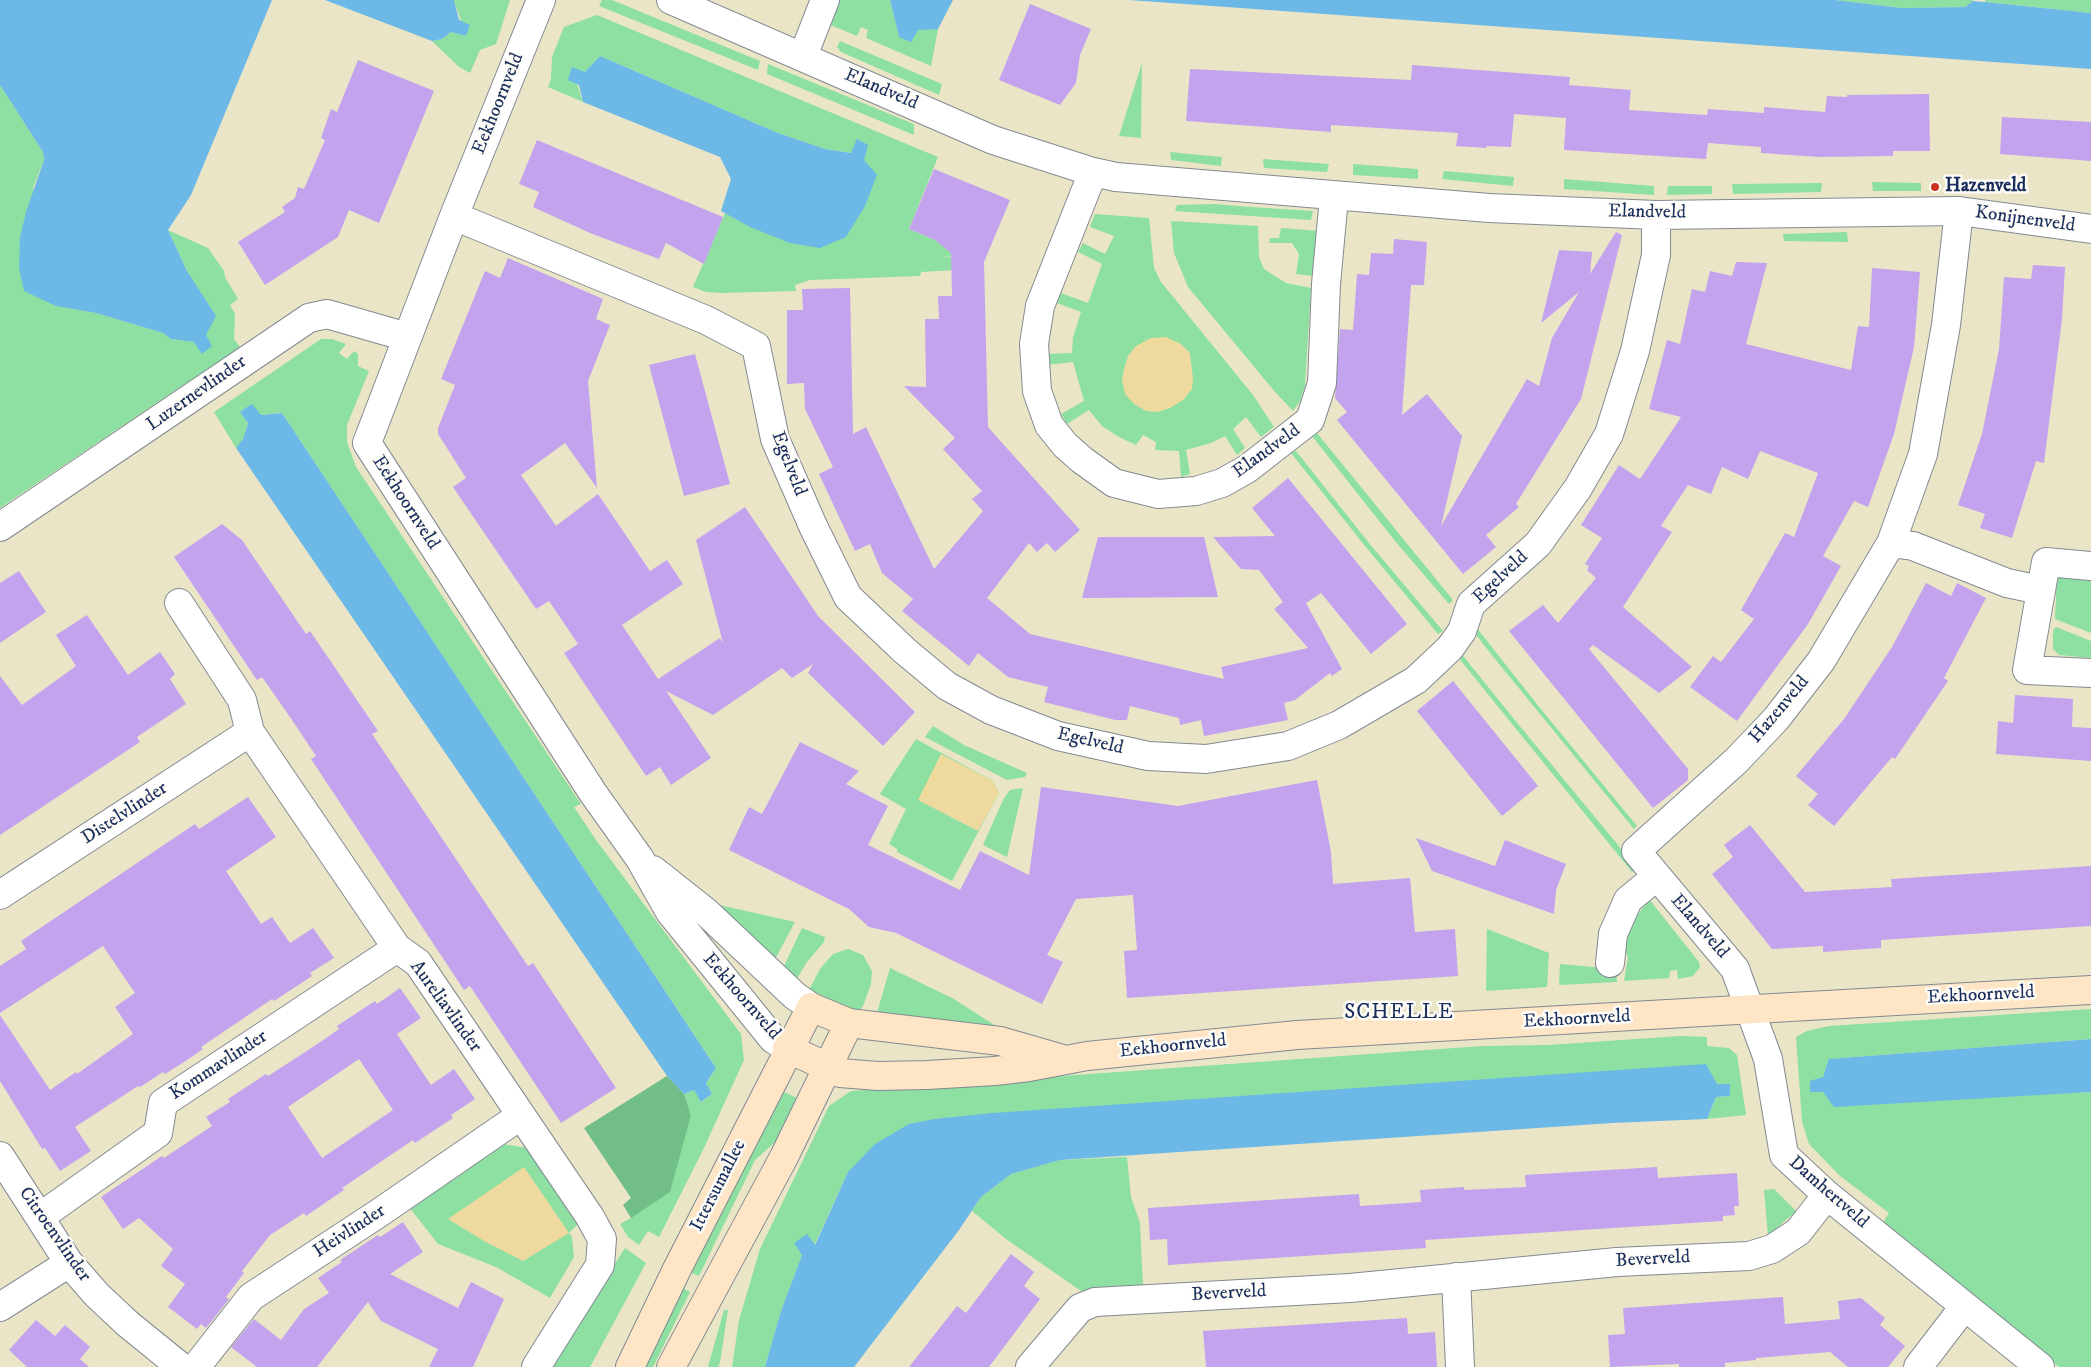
<!DOCTYPE html>
<html>
<head>
<meta charset="utf-8">
<style>
  body { margin:0 }
  canvas { display:block; background:#eae5c6 }
</style>
</head>
<body>
<canvas width="2091" height="1367"></canvas>
<script>
const ctx = document.querySelector('canvas').getContext('2d');
ctx.lineJoin = 'round';
function paint(path, color) {
  ctx.fillStyle = color;
  ctx.fill(path, 'evenodd');
}
function shape(rows) {
  const path = new Path2D();
  for (const r of rows) {
    path.moveTo(r[0], r[1]);
    for (let i = 2; i < r.length; i += 2) path.lineTo(r[i], r[i + 1]);
  }
  return path;
}
function strokePath(path, color, width, dash) {
  ctx.strokeStyle = color;
  ctx.lineWidth = width;
  ctx.lineCap = dash ? 'butt' : 'round';
  ctx.setLineDash(dash || []);
  ctx.stroke(path);
}
function label(font, color, halo, rows, align = 'center') {
  ctx.font = font + ' "IM FELL DW Pica",serif';
  ctx.lineWidth = 5;
  ctx.setLineDash([]);
  ctx.textBaseline = 'middle';
  ctx.strokeStyle = halo;
  ctx.fillStyle = color;
  for (const [text, x, y, turn = 0] of rows) {
    ctx.save();
    ctx.translate(x, y);
    ctx.rotate((+turn || 0) * Math.PI / 180);
    ctx.textAlign = isNaN(turn) ? turn : align;
    if (halo) ctx.strokeText(text, 0, 0);
    ctx.fillText(text, 0, 0);
    ctx.restore();
  }
}
const green = shape([
  [454,0,510,0,496,44,480,50,470,73,459,67,432,41,442,39,451,32,466,36],
  [602,0,612,0,760,61,758,70,599,6],
  [838,0,890,0,899,37,918,29,938,29,931,66,866,38,868,30,861,27,857,36,828,24],
  [1835,0,1973,0,1973,1,1965,7,1901,8],
  [1985,0,2091,0,2091,13,1985,2],
  [597,15,938,157,909,229,935,240,957,257,938,256,956,258,955,270,921,272,920,276,810,280,795,285,796,291,721,293,706,292,693,287,725,213,750,227,852,153,825,149,778,133,600,56,585,72,572,68,583,102,548,87,551,79,552,57,564,27],
  [840,41,942,84,939,95,841,52,837,47],
  [1142,63,1141,138,1119,136],
  [768,64,914,124,914,135,767,74],
  [0,85,43,152,44,160,33,188,56,306,96,313,163,333,171,339,195,342,202,353,206,335,187,271,168,230,208,248,224,271,225,277,238,299,230,305,235,314,234,339,240,347,0,508],
  [1170,152,1222,157,1221,166,1171,160],
  [1263,159,1329,164,1327,172,1264,168],
  [1353,164,1418,169,1418,179,1353,175],
  [1444,171,1514,177,1513,186,1442,179],
  [1564,179,1654,186,1654,195,1564,189],
  [1872,182,1921,183,1921,191,1873,191],
  [1822,183,1821,192,1733,194,1732,184],
  [1668,186,1712,186,1712,194,1667,195],
  [1214,204,1251,207,1313,211,1311,220,1175,211,1177,205],
  [1095,214,1149,218,1154,268,1161,282,1253,395,1274,427,1261,437,1246,417,1233,429,1245,448,1237,455,1225,436,1211,443,1186,450,1190,474,1181,477,1179,451,1155,450,1156,442,1143,435,1136,445,1119,437,1102,426,1089,410,1067,424,1061,414,1084,401,1073,362,1047,365,1046,354,1072,353,1073,337,1081,312,1057,303,1061,293,1088,303,1102,264,1078,252,1083,243,1105,254,1114,236,1090,227],
  [1171,221,1258,226,1259,257,1264,269,1286,283,1311,288,1305,386,1300,401,1293,411,1275,392,1188,287,1174,253],
  [1281,228,1319,231,1315,276,1296,274,1299,254,1292,243,1269,243,1270,238,1279,238],
  [1847,232,1848,242,1784,241,1783,234],
  [321,339,332,339,346,344,339,353,347,359,354,351,358,354,358,366,369,371,347,425,347,442,356,467,581,804,574,807,596,840,741,1034,744,1060,703,1150,659,1237,648,1231,639,1245,628,1237,620,1224,631,1218,691,1115,684,1094,694,1090,702,1102,712,1094,706,1083,716,1068,282,413,260,415,240,412,248,422,243,439,236,448,214,412],
  [1317,433,1453,600,1449,604,1395,541,1312,436],
  [1296,451,1369,543,1443,631,1438,634,1365,546,1291,453],
  [2057,574,2091,576,2091,633,2055,619],
  [1476,627,1540,708,1637,826,1634,829,1495,659,1473,631],
  [2056,627,2091,641,2091,658,2059,655,2053,649,2053,630],
  [1460,652,1514,719,1637,868,1632,872,1457,656],
  [933,726,964,745,1027,773,1025,777,1007,780,925,737],
  [916,739,993,781,999,793,952,881,897,852,897,849,889,844,906,809,880,794],
  [1023,788,1007,857,983,845,1003,800,1010,790],
  [1649,899,1699,962,1700,967,1693,976,1678,979,1677,970,1670,971,1669,978,1624,981,1628,957,1624,948,1632,923],
  [715,904,795,922,774,961],
  [802,928,825,937,824,942,807,962,796,980,783,968],
  [1487,929,1549,953,1547,987,1486,991],
  [848,949,863,955,872,971,871,984,863,1006,858,1012,841,1009,809,990,820,969,833,954],
  [1560,964,1616,969,1617,982,1559,985],
  [890,968,954,999,1002,1030,876,1016],
  [2091,1009,2091,1039,1830,1059,1823,1077,1810,1082,1810,1091,1945,1099,2091,1092,2091,1367,2059,1367,1881,1226,1889,1213,1840,1176,1809,1144,1802,1121,1796,1037,1807,1031,1829,1026],
  [1680,1036,1707,1037,1707,1046,1729,1048,1737,1055,1746,1115,1707,1119,1716,1097,1730,1096,1729,1084,1717,1084,1101,1107,934,1119,848,1172,814,1246,802,1255,781,1311,765,1367,732,1367,739,1320,760,1249,829,1106,851,1091,1482,1046,1548,1045],
  [780,1090,801,1100,783,1135,755,1160,699,1276,690,1272],
  [503,1144,528,1148,578,1224,569,1233,572,1237,574,1257,550,1298,496,1267,438,1244,409,1207],
  [1127,1157,1131,1197,1140,1223,1143,1287,1084,1293,1006,1239,972,1211,981,1197,1011,1174,1060,1160],
  [1774,1189,1796,1211,1768,1236,1764,1190],
  [625,1248,646,1263,590,1367,548,1367],
  [683,1288,690,1292,653,1367,644,1367],
  [724,1310,728,1310,720,1362,718,1367,708,1367]
]);
const forest = shape([
  [667,1076,684,1094,691,1115,670,1192,631,1218,623,1205,631,1198,584,1128]
]);
const sand = shape([
  [1166,337,1181,344,1190,353,1193,379,1192,389,1183,400,1170,408,1158,412,1146,411,1134,404,1125,394,1122,380,1124,369,1128,356,1136,346,1151,338],
  [941,754,993,781,999,793,978,831,918,800],
  [524,1167,569,1233,523,1261,484,1241,448,1219]
]);
const water = shape([
  [0,0,272,0,191,195,168,230,187,271,216,316,206,335,212,346,202,354,194,342,171,339,163,333,96,313,56,306,24,291,19,268,20,238,26,212,44,160,43,152,0,85],
  [325,0,454,0,459,20,470,25,466,36,451,32,442,39,432,41],
  [953,0,938,29,918,30,911,42,899,37,890,0],
  [1129,0,1835,0,1901,8,1965,7,1973,1,1985,2,2091,13,2091,69],
  [600,56,778,133,825,149,851,153,857,139,868,145,864,160,877,175,865,206,846,237,820,248,790,243,750,227,721,211,731,179,720,157,583,102,579,85,568,80,572,67,585,72],
  [252,404,261,415,282,413,716,1068,706,1083,712,1094,701,1102,694,1090,684,1094,667,1076,236,448,243,439,248,423,240,412],
  [2091,1039,2091,1092,1834,1107,1823,1092,1810,1092,1810,1081,1823,1077,1829,1059],
  [1706,1064,1717,1084,1730,1084,1730,1096,1716,1097,1707,1119,1612,1123,1060,1160,1011,1174,981,1197,959,1230,854,1367,765,1367,781,1311,802,1255,794,1243,807,1234,815,1245,848,1172,875,1144,909,1124,934,1119,993,1113]
]);
const building = shape([
  [1030,4,1091,29,1080,55,1076,83,1060,105,999,80],
  [358,60,434,91,417,132,379,223,349,210,338,237,265,285,238,242,285,212,282,207,295,198,298,187,304,189,325,140,321,138,331,109,337,112],
  [1412,65,1570,77,1569,85,1631,90,1629,110,1707,115,1708,109,1764,113,1764,107,1825,112,1827,96,1847,97,1847,95,1929,94,1930,151,1893,151,1893,156,1820,157,1761,153,1761,147,1708,143,1706,159,1564,150,1566,118,1514,114,1511,147,1487,146,1486,148,1456,146,1458,133,1331,125,1331,132,1186,121,1190,69,1411,80],
  [2002,117,2091,122,2091,161,2000,154],
  [537,140,723,217,704,264,666,243,659,259,590,233,533,207,539,192,519,184],
  [934,169,1010,200,984,262,988,427,1080,530,1055,552,1047,543,1037,552,1029,543,987,598,1030,634,1224,679,1221,667,1308,648,1274,609,1283,602,1259,570,1241,569,1213,537,1275,536,1252,508,1288,478,1407,624,1371,654,1321,593,1306,603,1342,669,1332,676,1330,673,1295,700,1284,703,1288,720,1204,736,1201,720,1180,725,1179,718,1130,706,1127,720,1115,720,1044,702,1048,687,1008,677,978,653,969,666,902,611,913,599,882,573,870,544,855,551,819,474,833,467,805,409,804,383,787,384,787,310,803,310,802,289,850,288,853,434,866,427,934,569,983,511,972,499,982,491,943,449,955,438,904,386,926,387,925,319,939,319,938,296,952,296,951,253,935,240,909,229],
  [1616,232,1622,235,1581,399,1516,504,1519,507,1486,535,1496,547,1463,574,1337,420,1347,412,1335,398,1340,329,1353,330,1357,274,1369,275,1371,253,1393,254,1394,239,1427,242,1424,285,1411,285,1402,415,1427,394,1462,436,1441,526,1527,379,1539,386,1552,338,1579,292,1541,323,1559,250,1592,252,1590,274],
  [508,258,603,299,596,319,610,325,588,381,597,488,565,443,521,475,556,526,598,494,650,571,667,560,683,584,622,625,658,679,720,638,723,643,696,540,745,507,818,616,915,712,883,746,808,673,813,664,792,678,782,668,713,715,666,691,711,758,671,785,660,767,646,776,564,653,578,644,549,601,536,609,453,487,466,478,438,434,438,428,455,385,441,379,485,271,500,278],
  [1736,262,1767,263,1746,344,1851,370,1858,326,1869,327,1872,268,1920,272,1914,347,1894,434,1868,507,1854,501,1823,556,1841,566,1808,624,1737,721,1690,687,1713,656,1721,662,1754,619,1741,610,1785,533,1794,537,1818,473,1760,451,1748,479,1722,467,1711,494,1688,485,1661,526,1672,532,1623,607,1692,667,1659,693,1593,645,1589,649,1688,769,1688,780,1653,808,1509,631,1543,605,1558,623,1596,578,1587,570,1589,566,1585,564,1602,538,1581,525,1619,465,1640,479,1681,417,1649,409,1667,340,1680,344,1692,289,1705,292,1710,271,1732,276],
  [2033,265,2065,267,2062,319,2044,463,2036,461,2012,538,1980,528,1985,514,1958,505,1982,434,1999,349,2004,277,2031,279],
  [695,354,730,484,684,496,649,365],
  [222,524,242,540,306,634,310,631,378,731,372,734,478,892,528,966,533,963,616,1088,561,1123,470,986,464,990,311,759,316,756,290,717,262,677,257,680,174,557],
  [1098,537,1204,537,1218,597,1082,598],
  [19,571,46,612,0,643,0,583],
  [1926,583,1951,596,1957,583,1986,598,1944,678,1948,681,1895,759,1892,757,1834,826,1808,805,1818,794,1796,776,1844,719,1892,647],
  [87,615,128,675,160,652,175,674,170,679,186,704,137,737,140,742,0,835,0,676,22,705,76,666,56,635],
  [1453,681,1538,786,1502,816,1417,711],
  [2015,695,2073,699,2072,727,2091,728,2091,761,1996,754,1998,721,2013,723],
  [800,742,859,771,846,784,888,806,868,845,960,890,980,851,1029,875,1041,787,1178,806,1317,780,1331,852,1333,884,1410,878,1415,932,1455,929,1458,976,1127,998,1124,951,1137,950,1133,895,1076,899,1047,955,1063,962,1042,1004,896,933,869,927,849,909,729,850,749,807,762,814],
  [248,797,276,837,226,871,261,924,272,917,290,943,313,928,334,958,310,973,312,976,274,1001,272,999,201,1047,203,1049,184,1062,165,1074,163,1072,140,1087,138,1086,75,1127,91,1151,60,1171,45,1148,42,1149,0,1081,0,1015,50,1090,76,1072,77,1074,133,1034,115,1007,135,993,103,946,0,1013,0,966,26,949,21,941,195,824,199,829],
  [1750,825,1805,892,1892,887,1891,879,2091,866,2091,926,1881,940,1881,948,1823,952,1823,946,1772,949,1712,874,1733,857,1724,845],
  [1416,838,1495,866,1505,840,1566,864,1556,890,1554,914,1432,871],
  [400,988,421,1018,397,1034,431,1085,454,1069,475,1099,451,1115,453,1118,415,1143,413,1140,342,1188,344,1190,306,1216,304,1213,270,1235,242,1271,244,1273,226,1297,229,1299,206,1328,201,1324,197,1329,168,1307,185,1284,161,1266,173,1249,139,1218,123,1229,101,1197,162,1156,164,1158,212,1126,206,1117,230,1102,228,1099,266,1074,268,1076,316,1045,339,1029,337,1026,375,1001,377,1004],
  [359,1059,393,1110,322,1158,288,1107],
  [1657,1167,1658,1178,1737,1173,1739,1206,1734,1206,1735,1215,1723,1216,1723,1221,1425,1240,1426,1248,1168,1265,1167,1239,1150,1240,1148,1208,1359,1194,1360,1206,1421,1202,1420,1190,1464,1187,1464,1190,1526,1187,1525,1175],
  [403,1222,423,1252,390,1274,458,1308,471,1282,504,1299,473,1367,429,1367,438,1349,381,1321,368,1302,317,1367,257,1367,231,1347,254,1319,281,1340,304,1309,329,1293,318,1278,342,1262,340,1260,378,1235,380,1237],
  [1011,1254,1034,1272,1024,1286,1040,1299,989,1367,909,1367,957,1306,966,1313],
  [1783,1297,1785,1324,1840,1319,1838,1301,1861,1298,1885,1318,1880,1325,1905,1346,1888,1367,1848,1367,1830,1352,1756,1358,1756,1360,1725,1363,1725,1367,1679,1367,1679,1364,1610,1367,1608,1335,1625,1334,1623,1308],
  [1407,1318,1408,1334,1435,1332,1437,1367,1206,1367,1203,1331],
  [36,1320,55,1336,65,1325,90,1347,80,1359,89,1367,27,1367,9,1350]
]);
const street = shape([
  [541,0,454,216,367,443,593,793,640,859,670,912,773,1039,787,1048],
  [671,0,993,140,1093,172,1116,177,1489,208,1656,215,1959,211,2091,229],
  [803,56,825,0],
  [1093,172,1040,306,1034,344,1037,391,1049,425,1065,445,1082,460,1114,483,1158,494,1196,491,1222,483,1247,469,1310,420,1322,383,1326,284,1334,197],
  [1959,211,1946,325,1923,454,1891,543,1821,661,1776,719,1736,761,1636,851,1735,969,1768,1059,1784,1155,1827,1195,2040,1367],
  [454,216,706,320,756,346,775,439,813,526,848,597,905,651,947,686,991,710,1058,736,1148,756,1206,759,1288,746,1339,725,1416,680,1450,648,1462,631,1471,604,1538,544,1578,488,1609,434,1635,351,1656,255,1656,215],
  [0,527,309,318,327,314,407,337],
  [1891,543,1913,546,2007,583,2040,590],
  [2091,566,2046,562,2027,670,2091,673],
  [179,603,242,700,250,732,397,948,418,963,590,1217,602,1239,600,1265,536,1367],
  [653,870,706,912,795,996,811,1007],
  [0,895,250,732],
  [1610,963,1613,934,1628,900,1656,877],
  [0,1156,69,1263,97,1295,128,1324,181,1367],
  [40,1217,158,1133,163,1103,397,948],
  [1456,1277,1460,1367],
  [0,1307,69,1263],
  [196,1367,251,1297,379,1213,520,1116],
  [1030,1367,1080,1308,1095,1302,1350,1288,1617,1262,1749,1256,1772,1249,1798,1232,1827,1195],
  [1918,1367,1964,1307]
]);
const secondary = shape([
  [787,1048,840,1073,878,1076,927,1075,995,1071,1029,1067,1087,1056,1297,1035,2091,990],
  [630,1367,677,1269,811,1007,849,1023,1000,1041,1059,1058],
  [671,1367,784,1157,849,1023]
]);
const markers = [
  [1935,187,5,"#c8321e"]
];
const streetNames = [
  ["Elandveld",881,90,23],
  ["Eekhoornveld",499,104,-68],
  ["Elandveld",1647,213,1],
  ["Konijnenveld",2025,220,8],
  ["Luzernevlinder",197,394,-35],
  ["Elandveld",1267,452,-36],
  ["Egelveld",788,464,69],
  ["Eekhoornveld",405,503,57],
  ["Egelveld",1501,578,-43],
  ["Hazenveld",1780,710,-50],
  ["Egelveld",1090,742,13],
  ["Distelvlinder",125,814,-33],
  ["Elandveld",1699,927,49],
  ["Eekhoornveld",1981,996,-3],
  ["Eekhoornveld",741,997,49],
  ["Aureliavlinder",445,1007,54],
  ["Eekhoornveld",1577,1020,-3],
  ["Eekhoornveld",1173,1047,-6],
  ["Kommavlinder",219,1066,-33],
  ["Ittersumallee",719,1186,-63],
  ["Damhertveld",1828,1193,41],
  ["Heivlinder",350,1232,-33],
  ["Citroenvlinder",54,1235,55],
  ["Beverveld",1653,1260,-3],
  ["Beverveld",1229,1294,-3]
];
const poiNames = [
  ["Hazenveld",1945,187]
];
const quarterNames = [
  ["SCHELLE",1399,1014]
];
paint(green, '#8de0a2');
paint(forest, '#72be88');
paint(sand, '#eeda9e');
paint(water, '#6cb8e6');
paint(building, '#c3a3ee');
strokePath(street, '#828a92', 30);
strokePath(secondary, '#828a92', 30);
strokePath(street, '#fff', 28);
strokePath(secondary, '#fde5c5', 28);
for (const [x, y, r, color] of markers) {
  const dot = new Path2D();
  dot.arc(x, y, r, 0, 2 * Math.PI);
  ctx.fillStyle = color;
  ctx.fill(dot);
  strokePath(dot, '#fdfcf7', 2);
}
label('19px', '#1b2f5e', '#fdfcf7', streetNames);
label('bold 19px', '#1b2f5e', '#fdfcf7', poiNames, 'left');
ctx.letterSpacing = '1px';
label('21px', '#1b2f5e', '#fdfcf7', quarterNames);
ctx.letterSpacing = '0px';
</script>
</body>
</html>
